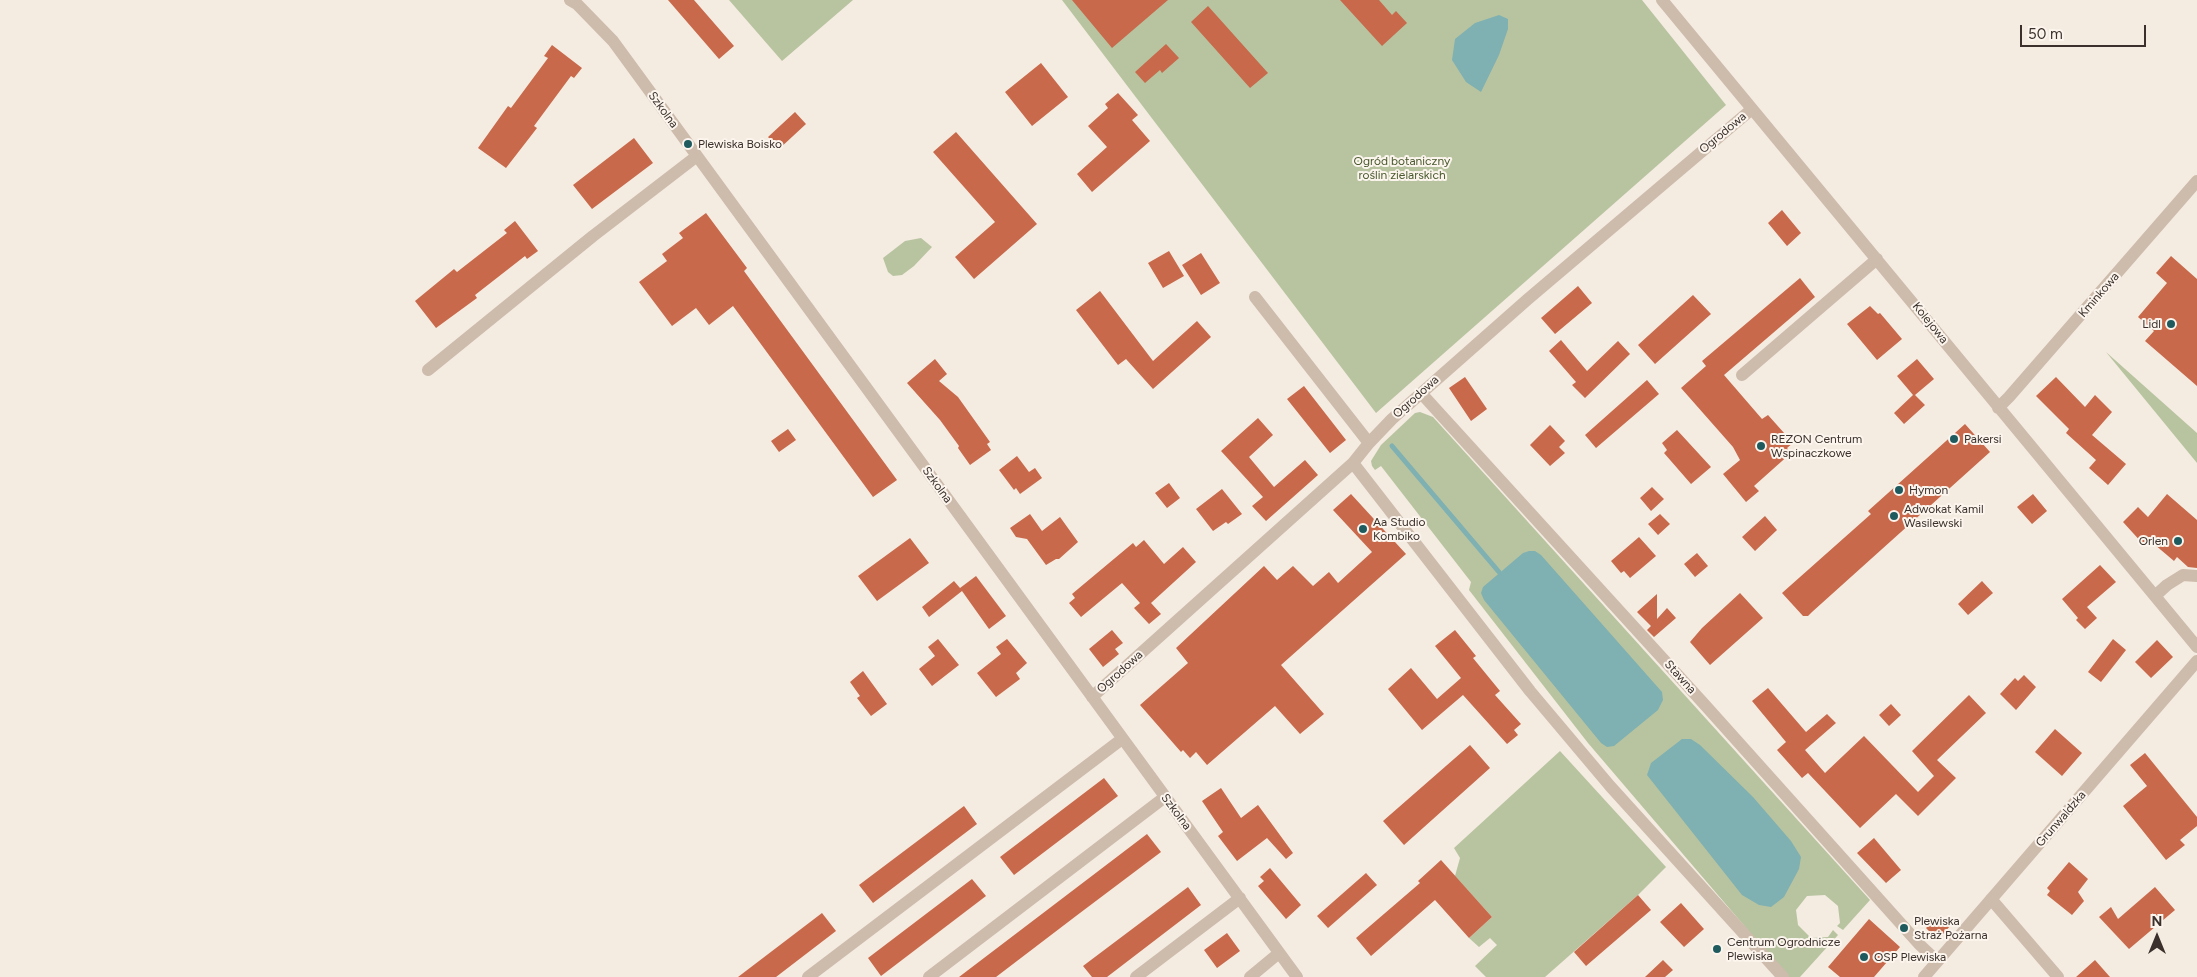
<!DOCTYPE html>
<html>
<head>
<meta charset="utf-8">
<style>
  body { margin:0 }
  #map { position:relative; width:2197px; height:977px; overflow:hidden; background:#f4ebe1; font-family:Figtree,sans-serif }
  canvas { display:block }
  .north { position:absolute; left:2132px; top:912px; width:50px; height:50px; -webkit-text-stroke:4px #fbf5ee; paint-order:stroke; rotate:0deg; font-size:14px; font-weight:700; line-height:20px; text-align:center; color:#3b302b }
  .north::after { content:''; display:block; margin:auto; width:18px; height:22px; background:#3b302b; clip-path:polygon(50% 0,100% 100%,50% 72%,0 100%) }
  .scale { position:absolute; left:2020px; top:25px; width:126px; height:22px; box-sizing:border-box; border:2px solid #3b302b; border-top:0; padding-left:6px; font-size:15px; line-height:18px; white-space:nowrap; color:#3b302b; -webkit-text-stroke:4px #fbf5ee; paint-order:stroke }
</style>
</head>
<body>
<div id="map">
<canvas width="2197" height="977"></canvas>
<div class="north">N</div>
<div class="scale">50 m</div>
</div>
<script>
const ctx = document.querySelector('canvas').getContext('2d');
ctx.lineJoin = 'round';
function paint(path, color) {
  ctx.fillStyle = color;
  ctx.fill(path, 'evenodd');
}
function shape(rows) {
  const path = new Path2D();
  for (const r of rows) {
    path.moveTo(r[0], r[1]);
    for (let i = 2; i < r.length; i += 2) path.lineTo(r[i], r[i + 1]);
  }
  return path;
}
function strokePath(path, color, width, dash) {
  ctx.strokeStyle = color;
  ctx.lineWidth = width;
  ctx.lineCap = dash ? 'butt' : 'round';
  ctx.setLineDash(dash || []);
  ctx.stroke(path);
}
function label(font, color, halo, rows, align = 'center') {
  ctx.font = font + ' Figtree,sans-serif';
  ctx.lineWidth = 4;
  ctx.setLineDash([]);
  ctx.textBaseline = 'middle';
  ctx.strokeStyle = halo;
  ctx.fillStyle = color;
  for (const [text, x, y, turn = 0] of rows) {
    ctx.save();
    ctx.translate(x, y);
    ctx.rotate((+turn || 0) * Math.PI / 180);
    ctx.textAlign = isNaN(turn) ? turn : align;
    if (halo) ctx.strokeText(text, 0, 0);
    ctx.fillText(text, 0, 0);
    ctx.restore();
  }
}
const green = shape([
  [729,0,853,0,782,61],
  [1062,0,1642,0,1726,105,1376,413],
  [921,238,932,247,914,266,902,275,893,276,888,272,883,258,905,241],
  [2106,352,2197,433,2197,463],
  [1420,412,1433,417,1870,900,1843,930,1837,926,1840,923,1838,906,1825,895,1807,896,1796,910,1798,925,1811,938,1828,937,1833,930,1838,935,1800,977,1788,977,1588,743,1469,590,1471,582,1381,466,1375,470,1372,466,1371,461,1381,445,1415,413],
  [1560,751,1666,867,1638,895,1545,977,1486,977,1475,966,1497,945,1490,938,1479,947,1469,938,1492,917,1455,876,1460,858,1454,848]
]);
const water = shape([
  [1499,15,1508,19,1508,29,1499,55,1481,92,1466,82,1452,60,1455,39,1475,23],
  [1529,551,1535,551,1541,555,1662,692,1663,700,1658,710,1614,746,1607,747,1601,743,1484,600,1481,593,1483,587,1523,553],
  [1682,739,1691,739,1700,745,1753,797,1791,841,1801,857,1799,869,1784,897,1771,907,1759,905,1742,895,1647,775,1651,763]
]);
const stream = shape([
  [1392,446,1499,572]
]);
const building = shape([
  [668,0,694,0,734,46,719,59],
  [1072,0,1168,0,1112,48],
  [1340,0,1379,0,1392,15,1396,11,1407,23,1382,46],
  [1208,6,1268,73,1250,88,1191,22],
  [1166,44,1179,58,1162,73,1160,70,1145,83,1135,72],
  [552,45,582,68,574,78,571,76,534,126,537,128,506,168,478,148,508,106,511,108,548,58,544,56],
  [1041,63,1068,97,1032,126,1005,92],
  [1118,93,1138,115,1132,120,1150,141,1092,192,1077,174,1107,147,1088,126,1108,108,1105,104],
  [795,112,806,124,779,149,768,137],
  [956,132,1037,224,974,279,955,257,995,222,933,152],
  [634,138,653,163,592,209,573,185],
  [1782,210,1801,233,1787,246,1768,223],
  [706,213,747,268,744,271,897,480,873,497,733,306,709,325,696,308,672,326,639,282,667,261,662,254,683,238,679,233],
  [515,221,538,251,527,259,525,256,475,295,477,298,436,328,415,301,454,269,457,272,507,233,504,230],
  [1169,251,1184,276,1163,288,1148,263],
  [1201,253,1220,283,1201,295,1182,265],
  [2171,256,2197,279,2197,386,2145,341,2154,331,2138,317,2167,283,2156,273],
  [1800,278,1815,297,1724,375,1762,419,1768,415,1793,443,1787,448,1791,453,1754,486,1759,491,1746,502,1723,474,1740,460,1733,447,1681,388,1706,366,1702,361],
  [1578,286,1592,303,1555,334,1541,318],
  [1100,291,1153,361,1197,321,1211,337,1153,389,1126,359,1118,365,1076,310],
  [1693,295,1711,314,1655,364,1638,345],
  [1870,306,1878,314,1880,313,1902,339,1877,360,1847,324],
  [1561,340,1587,371,1618,341,1630,354,1585,398,1572,385,1576,382,1549,351],
  [935,359,947,374,939,381,958,397,990,442,987,444,991,450,970,465,958,448,959,446,940,420,907,383],
  [1917,359,1934,379,1915,395,1925,405,1904,424,1894,413,1913,395,1897,376],
  [1465,377,1487,409,1471,421,1449,388],
  [2056,377,2085,407,2095,395,2112,412,2092,435,2126,464,2108,485,2089,468,2096,460,2066,433,2069,429,2036,396],
  [1647,380,1659,394,1596,448,1585,435],
  [1304,386,1346,440,1330,453,1287,399],
  [1258,418,1273,435,1249,457,1274,487,1305,460,1318,475,1266,521,1252,506,1263,497,1221,451],
  [1965,424,1990,452,1812,612,1808,616,1803,616,1782,593,1871,514,1868,511],
  [1550,425,1565,441,1559,447,1565,453,1550,466,1530,445],
  [788,429,796,440,779,452,771,441],
  [1677,430,1711,467,1691,484,1664,453,1667,450,1662,443],
  [1017,456,1029,472,1035,468,1042,478,1020,494,1016,488,1014,490,999,470],
  [1169,483,1180,498,1167,508,1155,493],
  [1652,487,1664,499,1651,511,1640,498],
  [1222,489,1242,514,1228,524,1226,522,1213,531,1196,509],
  [1351,494,1406,554,1281,665,1324,714,1300,734,1275,706,1207,765,1196,752,1190,758,1183,750,1181,752,1140,705,1188,663,1176,648,1264,566,1277,580,1293,566,1313,586,1329,572,1338,583,1372,552,1333,510],
  [2033,494,2047,511,2032,524,2017,507],
  [2167,494,2197,520,2197,568,2188,567,2177,557,2174,561,2148,539,2143,544,2123,522,2138,507,2148,517],
  [1030,514,1042,531,1060,517,1078,542,1059,559,1056,559,1046,565,1027,539,1016,537,1010,528],
  [1660,514,1670,524,1658,535,1648,524],
  [1765,516,1777,530,1755,551,1742,537],
  [1639,537,1656,556,1630,578,1624,571,1621,573,1611,561],
  [910,538,929,563,877,601,858,576],
  [1144,540,1164,564,1183,547,1196,562,1151,603,1161,614,1149,624,1134,608,1140,603,1122,583,1081,617,1069,603,1075,598,1072,594,1133,543,1136,547],
  [1697,553,1708,566,1695,577,1684,564],
  [2100,565,2116,582,2087,607,2097,618,2085,629,2076,620,2078,618,2062,599],
  [976,576,1006,616,989,629,962,591,929,617,922,607,954,581,960,588],
  [1982,581,1993,593,1968,615,1958,604],
  [1740,593,1763,618,1710,665,1690,642,1702,628],
  [1657,594,1657,619,1667,608,1676,618,1654,637,1647,630,1651,626,1637,612],
  [1112,630,1123,643,1115,649,1119,654,1103,667,1089,649],
  [1455,630,1476,656,1473,658,1500,691,1495,695,1521,724,1514,730,1518,735,1507,744,1463,695,1422,730,1388,689,1411,668,1437,699,1461,678,1435,646],
  [938,639,959,665,932,686,919,669,935,656,928,647],
  [1007,639,1027,663,1016,673,1020,679,996,697,977,673,1001,654,996,647],
  [2113,639,2126,650,2101,682,2088,672],
  [2157,640,2173,657,2151,678,2135,662],
  [863,671,887,704,871,716,857,698,860,696,850,682],
  [2024,675,2036,687,2016,710,2000,694,2015,678,2018,681],
  [1768,688,1806,732,1827,714,1836,723,1805,750,1825,773,1864,736,1918,792,1934,776,1912,751,1969,695,1986,713,1937,760,1956,778,1918,816,1896,794,1860,828,1808,773,1802,778,1777,750,1786,742,1752,701],
  [1891,704,1901,715,1889,726,1879,715],
  [2055,729,2082,753,2062,776,2035,752],
  [1470,745,1490,768,1404,845,1383,821],
  [2145,753,2197,817,2197,826,2180,840,2185,845,2166,860,2123,806,2147,786,2130,765],
  [1104,778,1118,796,1014,875,1000,857],
  [1221,788,1241,818,1258,805,1293,853,1286,859,1267,838,1237,861,1218,836,1223,832,1202,801],
  [964,806,977,824,873,903,859,885],
  [1147,834,1161,852,1076,916,996,977,959,977],
  [1874,838,1901,870,1886,883,1857,853],
  [1441,860,1492,917,1469,938,1435,900,1371,956,1356,938,1420,883,1418,881],
  [2069,862,2088,879,2078,892,2084,901,2072,915,2047,895,2050,891,2047,888],
  [1270,868,1301,905,1286,919,1258,886,1264,881,1260,877],
  [1366,873,1377,885,1328,928,1317,916],
  [972,879,986,896,881,976,868,958],
  [1188,887,1201,905,1107,977,1092,977,1083,966],
  [2155,887,2175,910,2129,949,2099,917,2111,907,2118,919],
  [1638,895,1651,910,1586,966,1574,952],
  [1681,903,1704,929,1684,947,1660,922],
  [822,913,836,931,776,977,738,977],
  [1937,917,1950,926,1938,940,1926,928],
  [1869,919,1900,947,1874,977,1840,977,1828,967],
  [1227,933,1240,951,1217,968,1204,950],
  [1663,960,1673,970,1665,977,1645,977],
  [2095,960,2110,977,2076,977]
]);
const minor = shape([
  [570,0,577,4,613,41,1297,977],
  [1662,0,2197,647],
  [1255,297,1369,443],
  [428,370,593,236,697,156],
  [1742,375,1877,259],
  [1421,393,1705,705,1920,945,1937,961],
  [1998,408,2009,397,2197,181],
  [1353,463,1530,691,1610,786,1783,977],
  [2155,596,2167,585,2183,575,2197,576],
  [1092,697,1353,463,1369,443,1392,419,1528,299,1752,109],
  [1991,899,2058,977],
  [808,977,1122,739],
  [929,977,1165,797],
  [1136,977,1240,898],
  [1250,977,1279,953],
  [1924,977,2197,661]
]);
const markers = [
  [688,144,5,"#1f5a5e"],
  [2171,324,5,"#1f5a5e"],
  [1954,439,5,"#1f5a5e"],
  [1761,446,5,"#1f5a5e"],
  [1899,490,5,"#1f5a5e"],
  [1894,516,5,"#1f5a5e"],
  [1363,529,5,"#1f5a5e"],
  [2178,541,5,"#1f5a5e"],
  [1904,928,5,"#1f5a5e"],
  [1717,949,5,"#1f5a5e"],
  [1864,957,5,"#1f5a5e"]
];
const streetNames = [
  ["Szkolna",663,110,54],
  ["Ogrodowa",1723,133,-40],
  ["Kminkowa",2099,295,-49],
  ["Kolejowa",1930,323,51],
  ["Ogrodowa",1416,397,-42],
  ["Szkolna",937,485,54],
  ["Ogrodowa",1120,672,-42],
  ["Stawna",1680,677,48],
  ["Szkolna",1176,812,53],
  ["Grunwaldzka",2061,819,-49]
];
const poiNames = [
  ["Plewiska Boisko",698,144],
  ["Lidl",2161,324,"right"],
  ["REZON Centrum",1771,439],
  ["Wspinaczkowe",1771,453],
  ["Pakersi",1964,439],
  ["Hymon",1909,490],
  ["Adwokat Kamil",1904,509],
  ["Wasilewski",1904,523],
  ["Aa Studio",1373,522],
  ["Kombiko",1373,536],
  ["Orlen",2168,541,"right"],
  ["Plewiska",1914,921],
  ["Straż Pożarna",1914,935],
  ["Centrum Ogrodnicze",1727,942],
  ["Plewiska",1727,956],
  ["OSP Plewiska",1874,957]
];
const parkNames = [
  ["Ogród botaniczny",1402,161],
  ["roślin zielarskich",1402,175]
];
paint(green, '#b8c4a0');
paint(water, '#7fb0b2');
strokePath(stream, '#7fb0b2', 5);
paint(building, '#c8694b');
strokePath(minor, '#cdbbac', 12);
for (const [x, y, r, color] of markers) {
  const dot = new Path2D();
  dot.arc(x, y, r, 0, 2 * Math.PI);
  ctx.fillStyle = color;
  ctx.fill(dot);
  strokePath(dot, '#fbf5ee', 2);
}
label('12px', '#3b302b', '#fbf5ee', streetNames);
label('12px', '#3b302b', '#fbf5ee', poiNames, 'left');
label('12px', '#4a5a2e', '#fbf5ee', parkNames);
</script>
</body>
</html>
